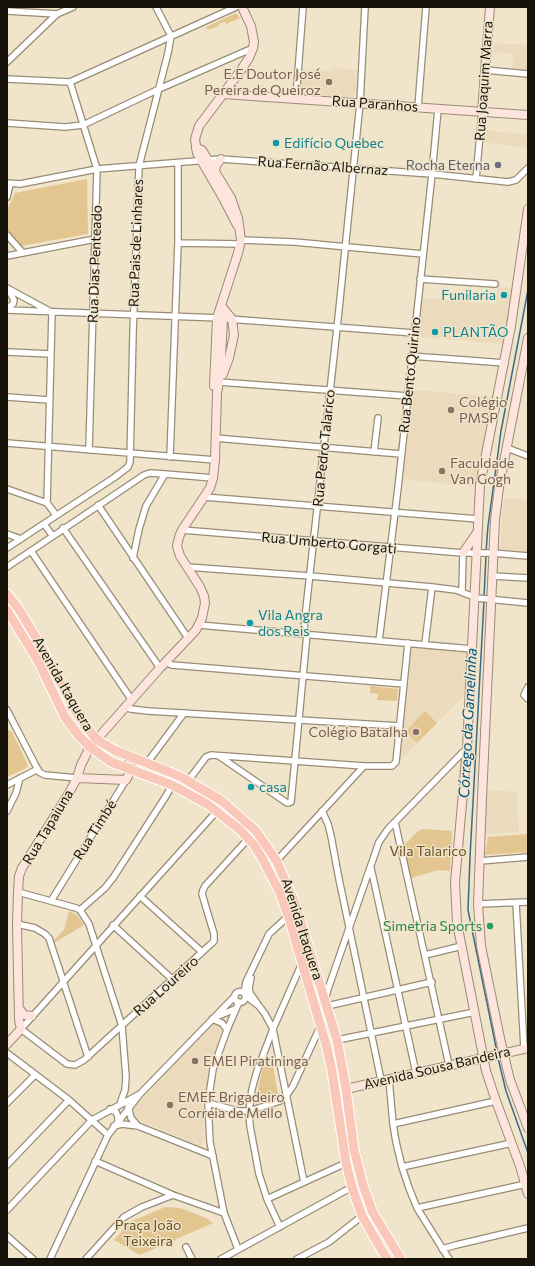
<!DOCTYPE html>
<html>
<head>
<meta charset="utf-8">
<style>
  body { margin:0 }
  #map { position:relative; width:535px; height:1266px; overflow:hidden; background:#f0e4cb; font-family:Commissioner,sans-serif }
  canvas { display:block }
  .frame { position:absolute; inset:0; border:8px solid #17130a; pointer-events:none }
</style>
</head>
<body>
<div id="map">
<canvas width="535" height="1266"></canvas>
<div class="frame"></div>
</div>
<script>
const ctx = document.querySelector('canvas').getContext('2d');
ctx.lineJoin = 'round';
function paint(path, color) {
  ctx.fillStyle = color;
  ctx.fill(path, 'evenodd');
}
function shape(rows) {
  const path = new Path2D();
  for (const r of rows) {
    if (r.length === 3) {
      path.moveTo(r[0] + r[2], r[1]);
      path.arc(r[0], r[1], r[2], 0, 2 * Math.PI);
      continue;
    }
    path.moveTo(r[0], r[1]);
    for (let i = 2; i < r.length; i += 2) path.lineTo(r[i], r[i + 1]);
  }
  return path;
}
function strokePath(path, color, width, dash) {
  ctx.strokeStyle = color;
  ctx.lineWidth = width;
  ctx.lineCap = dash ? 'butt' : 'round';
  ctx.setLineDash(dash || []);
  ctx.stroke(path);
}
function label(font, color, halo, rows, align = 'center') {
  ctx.font = font + ' Commissioner,sans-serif';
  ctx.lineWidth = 3;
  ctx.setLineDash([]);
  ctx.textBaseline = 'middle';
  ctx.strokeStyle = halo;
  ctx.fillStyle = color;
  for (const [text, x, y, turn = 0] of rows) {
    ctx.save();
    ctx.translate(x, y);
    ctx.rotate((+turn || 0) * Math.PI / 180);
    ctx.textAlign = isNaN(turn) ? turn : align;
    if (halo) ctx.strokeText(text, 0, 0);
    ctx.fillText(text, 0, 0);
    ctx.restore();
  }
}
const built = shape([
  [494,43,528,45,528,71,512,70,513,54,493,52],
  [333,68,357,70,355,94,352,97,302,95,300,93,302,69,333,71],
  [484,130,528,135,528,148,483,142],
  [498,287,512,288,504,344,419,337,423,298,496,304],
  [413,390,493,396,476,487,403,479],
  [504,498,528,500,528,552,500,549],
  [412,647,467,651,465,694,400,761],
  [487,790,517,792,519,832,486,834],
  [211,1023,220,1025,222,1032,203,1098,204,1141,200,1146,139,1120,134,1114,134,1109]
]);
const green = shape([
  [236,13,240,18,226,24,225,22,218,24,219,26,208,30,206,27],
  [87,179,88,234,21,246,7,231,7,210,15,193],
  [370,686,398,689,397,701,377,700,378,694,370,693],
  [425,711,437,723,417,743,406,731],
  [8,730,12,732,28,765,26,768,7,777,7,731],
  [422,829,452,831,450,871,438,870,411,878,404,845,417,832],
  [528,834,528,852,485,855,488,837],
  [69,911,77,915,84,925,54,943,53,941,64,930],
  [267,1063,271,1063,273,1066,278,1094,258,1101,257,1095,261,1075,264,1065],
  [165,1207,180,1208,206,1218,213,1223,140,1255,114,1240,130,1222]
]);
const stream = shape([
  [486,552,488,526,501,431,528,290],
  [484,598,486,555],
  [484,601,470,857,468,910,497,1052],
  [498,1058,506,1091,528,1153]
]);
const street = shape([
  [7,11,57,14],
  [7,62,57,14,73,7],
  [485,70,528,74],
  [7,79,70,82,236,7],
  [70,82,97,169,89,450],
  [296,99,303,7],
  [418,107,426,7],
  [7,123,65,127,83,125,159,89,253,48],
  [476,179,482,112],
  [7,183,20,184,97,169,221,159,432,174,508,182,516,180,528,168],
  [7,197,10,184],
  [7,235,23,253],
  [241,240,294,242,423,254],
  [178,243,241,244],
  [7,256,95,239],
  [420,279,495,284],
  [7,288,51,312],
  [7,308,13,304,14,300,9,291],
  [7,310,220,318],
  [229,319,414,333],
  [7,352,51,354],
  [411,356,505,363],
  [219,382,408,396],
  [7,397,49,400],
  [215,438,401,454],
  [7,443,215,460],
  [507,448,528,456],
  [374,452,378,418],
  [170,457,178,243,178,163],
  [7,489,47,503,56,515],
  [204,497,478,519],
  [47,503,52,313],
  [98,505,188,638],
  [44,524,52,535],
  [63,528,160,668],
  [182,530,463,553,493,553,528,556],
  [7,534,21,539],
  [7,548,115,477,128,467,130,462,133,334,139,166,168,53,171,36,156,7],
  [31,551,131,699],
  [133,558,139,529,146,506,165,474],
  [7,567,144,475,150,473,165,474,213,478],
  [187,567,310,576,432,587,456,590,477,598,528,603],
  [493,576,528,578],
  [462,591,463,553],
  [199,625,472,649],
  [379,641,398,488,432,174,438,109],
  [425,644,432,587],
  [165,662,172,665,404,684],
  [528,687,524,695,528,699],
  [124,707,131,709,148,711,400,726],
  [7,710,39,772,45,775,77,778],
  [219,756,287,803,291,802,307,634,304,627,338,319,360,103,365,7],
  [147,763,184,713],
  [188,781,206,757,211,755,364,766,392,766,396,762,408,643],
  [7,785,38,769],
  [7,811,16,793,20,778],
  [217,811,21,1029,67,1064,75,1065,84,1060,212,943,214,941,214,934,202,894,203,890,205,886,248,839],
  [322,811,328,824,331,836,339,879,381,1080],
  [395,822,449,1065],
  [480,861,528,857],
  [371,868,416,1073],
  [269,869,364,766],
  [18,892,76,908,80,910,89,924,122,1026,126,1077,125,1090,120,1104],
  [140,896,202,952],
  [51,901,126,780],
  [516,903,524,1048],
  [478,904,528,902],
  [80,910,105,888,113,878,166,796,172,785],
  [17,924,35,928,45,934,49,938,88,1057],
  [113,925,173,980],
  [425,955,462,946],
  [251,978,249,988,250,993,257,1003],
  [240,997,5.5],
  [244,993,246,982,269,934,297,908],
  [246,996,259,1006,265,1014,273,1029,304,1182],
  [325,1000,328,989,379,842,388,829,467,748],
  [327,1006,432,982],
  [216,1017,235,1009],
  [212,1019,222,1023,227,1030],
  [337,1040,475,1012],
  [7,1053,69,1100,108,1135],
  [389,1079,393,1124,396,1142,402,1167,409,1188,417,1208,449,1259],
  [7,1103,35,1075],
  [208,1103,238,1111,249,1111,280,1101,286,1096,293,1086,320,1027],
  [128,1106,131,1118,138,1126],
  [110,1109,116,1112,118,1117,118,1120],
  [393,1124,496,1101],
  [114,1126,122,1124,138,1126,213,1156],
  [95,1161,173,1195,224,1213],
  [7,1165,69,1100],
  [402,1167,512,1143],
  [267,1199,346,1163],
  [417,1208,526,1184],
  [7,1210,92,1120,140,1094,235,996],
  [280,1227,267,1199,259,1174,250,1126,249,1111,252,1089,257,1071,273,1029,302,963],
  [7,1236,33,1259],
  [186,1247,192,1259],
  [238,1249,224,1213,210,1142,208,1103,213,1069,227,1030,239,1002],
  [442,1249,456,1245,528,1228],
  [50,1259,108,1135,140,1094],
  [86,1259,124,1217,142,1207,173,1195],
  [221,1259,352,1187],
  [297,1259,329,1242,362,1216]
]);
const secondary = shape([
  [223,94,528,115],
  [482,112,490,7],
  [196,148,202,150,231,198,238,218,241,240,238,253,217,318,214,386],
  [215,170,217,164,221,159],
  [528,209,511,326,480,485,467,748,455,882,457,923,486,1071,496,1101,520,1166,528,1194],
  [237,225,223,198,197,153,195,139,199,126,241,70,249,58,253,48,254,42,251,26,242,7],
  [222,307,232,319,234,335,229,358,223,374],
  [528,338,499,487,495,520,482,798,478,904,481,946,501,1043,510,1080,528,1128],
  [463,553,476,534],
  [77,778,126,780,131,770,129,757],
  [19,1008,24,1015,32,1016],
  [7,1044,21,1029,19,1020,17,924,18,892,19,876,22,868,68,795,77,778,81,765,90,747,160,668,196,630,202,618,205,603,204,596,200,587,180,556,177,546,179,537,182,530,210,488,213,478,215,460,217,393,219,382,221,358,223,319,221,307],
  [346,1089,528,1048]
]);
const primary = shape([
  [7,594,18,608,38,641,78,715,96,739,114,750,167,771,183,778,222,801,256,831,276,860,295,903,337,1040,346,1089,354,1150,363,1185,373,1213,401,1259],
  [7,610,38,661,65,717,78,735,90,747,111,762,172,785,207,804,239,829,254,845,262,858,279,891,288,915,327,1048,332,1071,346,1163,352,1187,362,1216,387,1259]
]);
const markers = [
  [329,82,4,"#8d6e63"],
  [276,143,4,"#0f9aa8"],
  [498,165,4,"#6b7280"],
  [504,295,4,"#0f9aa8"],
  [435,332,4,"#0f9aa8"],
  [451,410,4,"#8d6e63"],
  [442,471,4,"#8d6e63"],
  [250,623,4,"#0f9aa8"],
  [416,732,4,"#8d6e63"],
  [251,787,4,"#0f9aa8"],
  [490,926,4,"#2e9e5b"],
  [195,1061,4,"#8d6e63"],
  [170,1105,4,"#8d6e63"]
];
const educationNames = [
  ["E.E Doutor José",321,74,"right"],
  ["Pereira de Queiroz",321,90,"right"],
  ["Colégio",459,402],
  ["PMSP",459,418],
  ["Faculdade",450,463],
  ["Van Gogh",450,479],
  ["Colégio Batalha",408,732,"right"],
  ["EMEI Piratininga",203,1061],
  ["EMEF Brigadeiro",178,1097],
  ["Correia de Mello",178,1113]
];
const streetNames = [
  ["Rua Joaquim Marra",484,81,-86],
  ["Rua Paranhos",375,104,4],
  ["Rua Fernão Albernaz",323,166,4],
  ["Rua Pais de Linhares",136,243,-88],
  ["Rua Dias Penteado",95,264,-88],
  ["Rua Bento Quirino",410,375,-84],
  ["Rua Pedro Talarico",324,448,-84],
  ["Rua Umberto Gorgati",329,543,5],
  ["Avenida Itaquera",63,684,60],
  ["Rua Tapaiuna",48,827,-59],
  ["Rua Timbé",95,830,-58],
  ["Avenida Itaquera",302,929,72],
  ["Rua Loureiro",166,986,-42],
  ["Avenida Sousa Bandeira",437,1068,-13]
];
const cultureNames = [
  ["Edifício Quebec",284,143],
  ["Funilaria",496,295,"right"],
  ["PLANTÃO",443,332],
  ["Vila Angra",258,615],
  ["dos Reis",258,631],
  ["casa",259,787]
];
const worshipNames = [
  ["Rocha Eterna",490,165]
];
const parkNames = [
  ["Vila Talarico",428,851],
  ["Praça João",148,1225],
  ["Teixeira",148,1241]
];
const leisureNames = [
  ["Simetria Sports",482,926]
];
const waterNames = [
  ["Córrego da Gamelinha",468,723,-87]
];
paint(built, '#ebdabb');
paint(green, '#e3c68f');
strokePath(stream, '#3f6a86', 1.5);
strokePath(street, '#988c76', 8);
strokePath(secondary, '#988c76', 10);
strokePath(primary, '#fff', 11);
strokePath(street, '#fff', 5.5);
strokePath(secondary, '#fde4dc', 8);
strokePath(primary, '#fac8b9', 9);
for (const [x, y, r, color] of markers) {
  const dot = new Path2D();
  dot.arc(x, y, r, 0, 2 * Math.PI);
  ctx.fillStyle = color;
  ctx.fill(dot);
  strokePath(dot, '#f0e4cb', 1.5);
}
label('14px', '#785e54', '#f0e4cb', educationNames, 'left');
label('14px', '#17130a', '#f0e4cb', streetNames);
label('14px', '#0d838f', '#f0e4cb', cultureNames, 'left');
label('14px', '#5b616d', '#f0e4cb', worshipNames, 'right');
label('14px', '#695120', '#f0e4cb', parkNames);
label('14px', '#27864d', '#f0e4cb', leisureNames, 'right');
label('italic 15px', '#025580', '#f0e4cb', waterNames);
</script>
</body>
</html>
